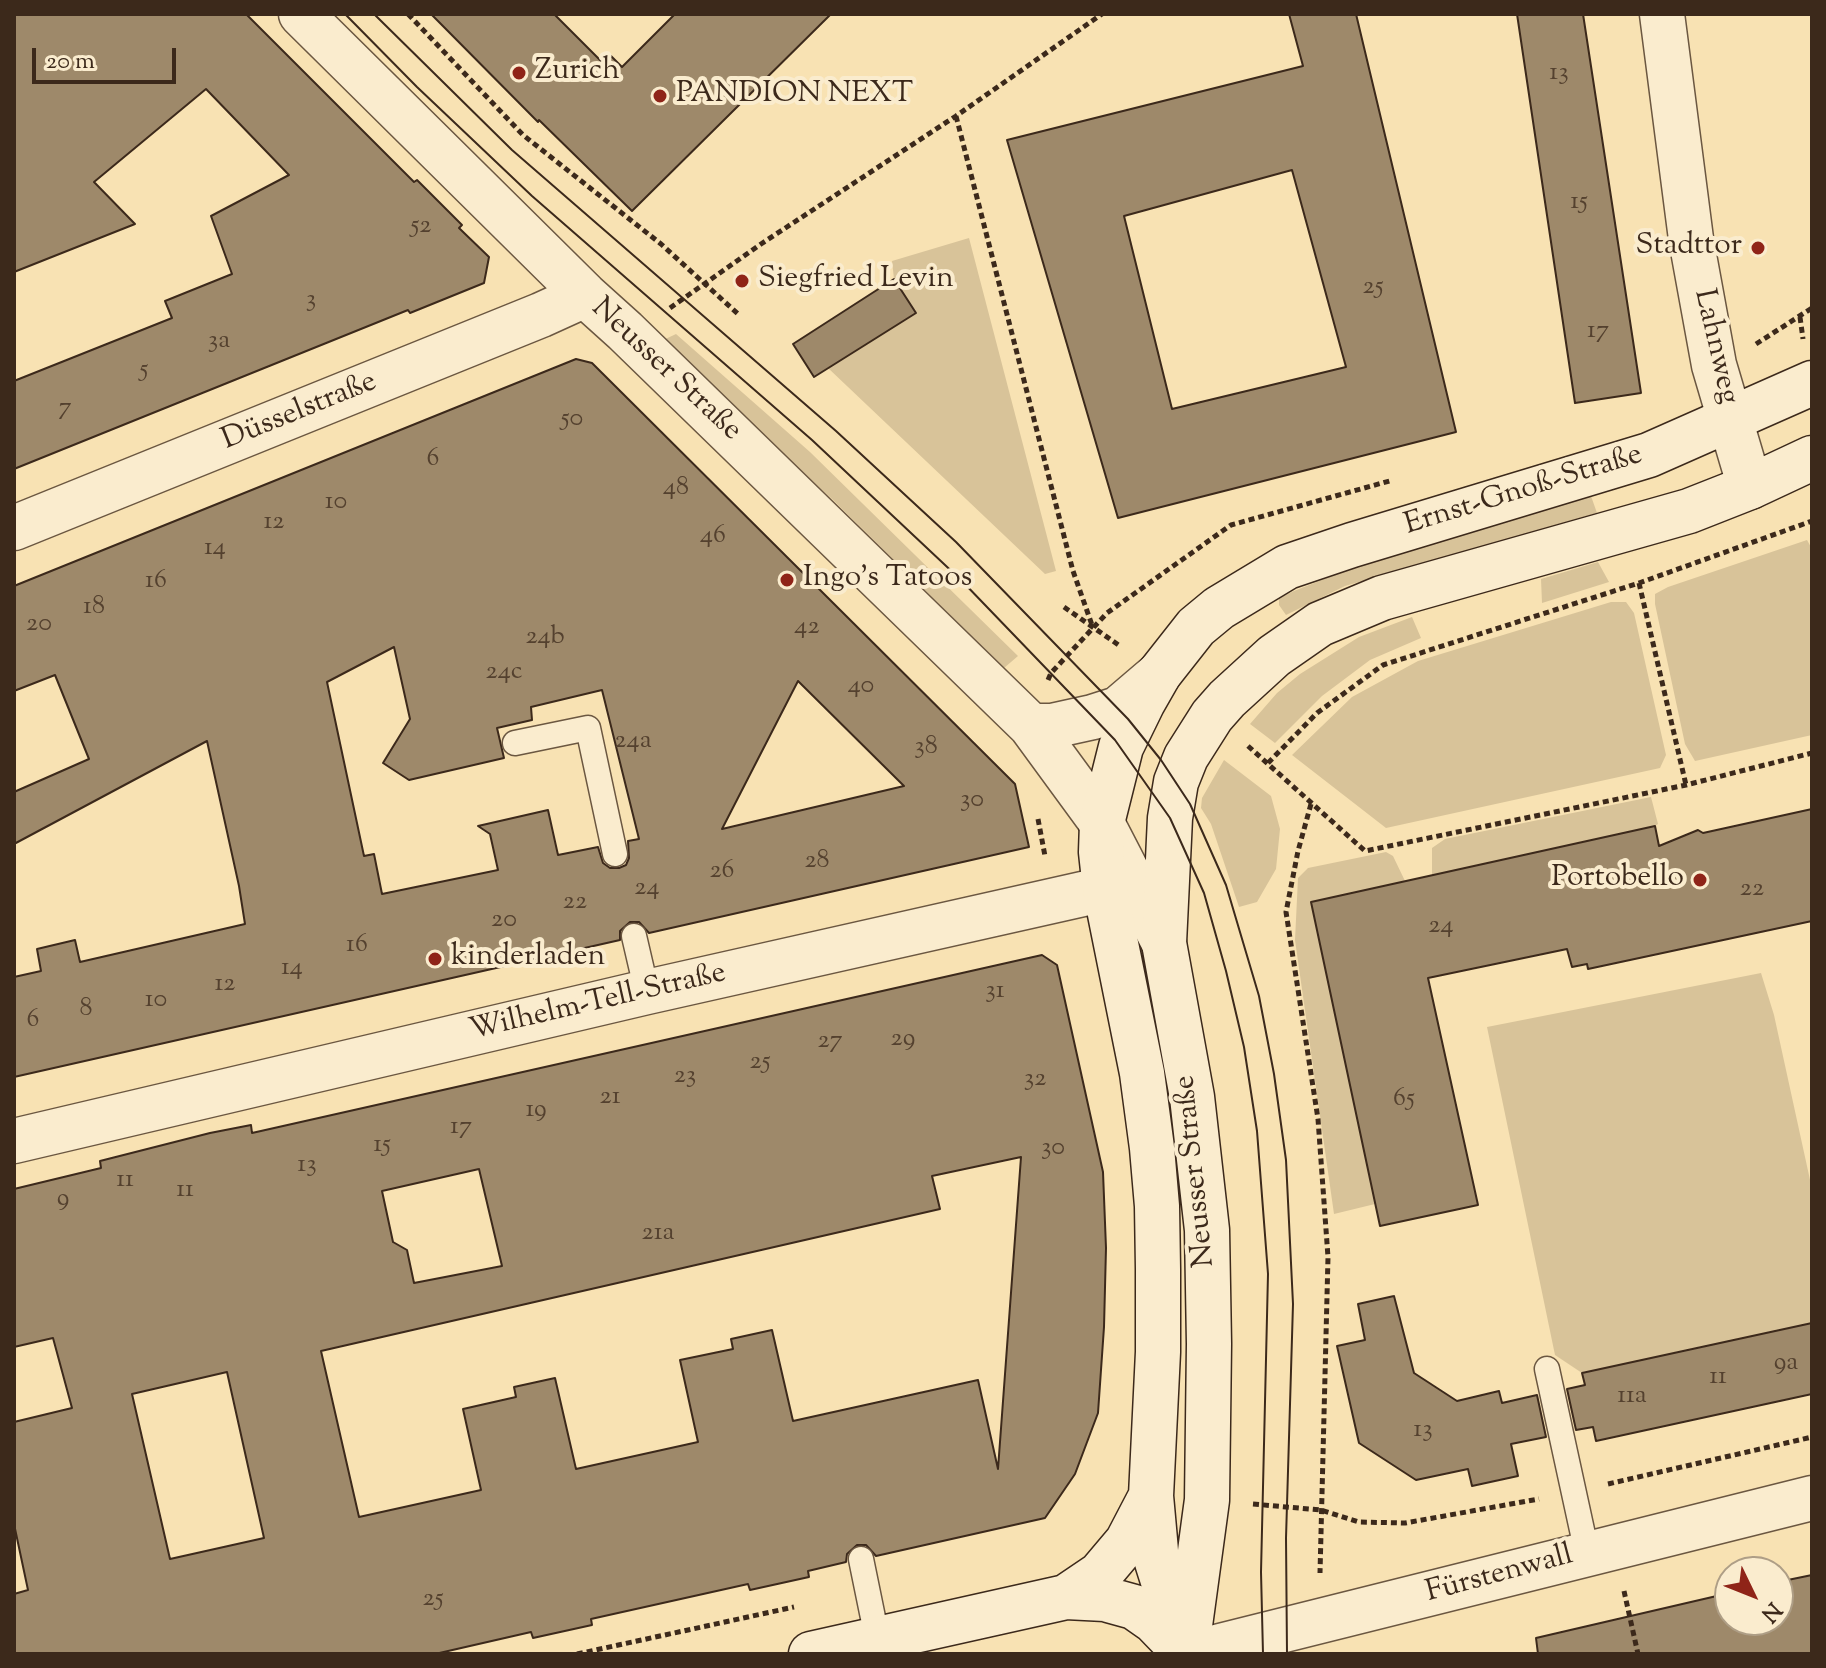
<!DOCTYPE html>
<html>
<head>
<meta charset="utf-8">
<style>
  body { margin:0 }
  #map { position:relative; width:1826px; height:1668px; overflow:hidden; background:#f8e2b3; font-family:"Sorts Mill Goudy",serif }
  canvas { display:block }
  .frame { position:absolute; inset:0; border:16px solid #3c291b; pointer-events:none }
  .north { position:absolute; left:1714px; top:1556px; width:80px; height:80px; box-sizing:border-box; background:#faecce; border:2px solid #ae9e86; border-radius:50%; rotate:133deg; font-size:22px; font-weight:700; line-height:32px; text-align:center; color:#3c291b }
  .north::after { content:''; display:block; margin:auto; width:28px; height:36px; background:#8f2418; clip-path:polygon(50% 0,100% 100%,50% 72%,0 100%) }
  .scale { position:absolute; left:32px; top:48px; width:144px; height:36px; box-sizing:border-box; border:4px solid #3c291b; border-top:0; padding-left:10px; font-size:24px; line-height:28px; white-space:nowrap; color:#3c291b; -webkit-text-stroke:6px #faecce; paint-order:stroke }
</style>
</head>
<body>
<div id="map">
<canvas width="1826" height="1668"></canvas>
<div class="frame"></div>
<div class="north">N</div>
<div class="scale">20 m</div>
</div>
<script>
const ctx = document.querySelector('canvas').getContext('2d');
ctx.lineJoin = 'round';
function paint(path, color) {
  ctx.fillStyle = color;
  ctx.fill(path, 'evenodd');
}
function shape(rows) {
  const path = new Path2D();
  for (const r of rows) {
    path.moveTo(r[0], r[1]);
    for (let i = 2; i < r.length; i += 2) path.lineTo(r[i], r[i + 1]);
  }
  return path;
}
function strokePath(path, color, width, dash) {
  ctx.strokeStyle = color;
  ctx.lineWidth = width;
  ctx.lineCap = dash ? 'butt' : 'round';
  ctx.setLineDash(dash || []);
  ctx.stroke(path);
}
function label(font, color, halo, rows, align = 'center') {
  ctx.font = font + ' "Sorts Mill Goudy",serif';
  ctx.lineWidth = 8;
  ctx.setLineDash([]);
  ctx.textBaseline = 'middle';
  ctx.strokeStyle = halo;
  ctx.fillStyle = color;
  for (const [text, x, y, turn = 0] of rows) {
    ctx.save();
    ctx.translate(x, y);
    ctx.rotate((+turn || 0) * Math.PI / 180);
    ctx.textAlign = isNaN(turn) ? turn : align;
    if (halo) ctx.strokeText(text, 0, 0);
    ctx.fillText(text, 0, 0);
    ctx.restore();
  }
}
const green = shape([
  [969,238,1056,571,1045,574,828,368,894,279,892,261],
  [676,334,810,452,1018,656,1004,668,832,499,657,343],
  [1591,496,1597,513,1345,586,1286,615,1279,605,1279,598,1294,591,1367,562],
  [1807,540,1812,549,1812,735,1695,761,1685,744,1655,604,1655,594,1668,587],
  [1598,562,1609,582,1542,603,1541,579],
  [1611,602,1626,602,1634,613,1666,755,1660,768,1386,828,1292,755,1352,697,1418,661],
  [1412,617,1421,638,1370,660,1322,696,1275,743,1250,724,1277,693,1300,674,1359,637],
  [1224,760,1271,796,1280,829,1276,869,1257,902,1239,907,1211,824,1201,808,1202,798],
  [1651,797,1658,824,1655,826,1432,875,1432,848,1445,839],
  [1386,852,1393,856,1405,881,1311,902,1375,1204,1334,1214,1295,940,1298,878,1308,868],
  [1761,973,1774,1015,1812,1189,1812,1323,1582,1373,1555,1355,1487,1027]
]);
const building = shape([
  [14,14,246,14,414,182,417,180,462,225,459,228,489,257,484,283,410,313,408,310,14,469,14,381,172,318,165,301,232,274,211,216,289,175,206,89,94,182,135,224,14,272,14,14],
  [431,14,554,14,604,64,611,56,622,67,675,14,831,14,632,211,539,120,538,122,431,14],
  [1289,14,1356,14,1456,432,1118,518,1007,140,1303,66,1289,14],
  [1292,170,1346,367,1172,409,1124,216,1292,170],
  [1517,14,1583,14,1641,393,1575,403,1517,14],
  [894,279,916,313,814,377,793,344,894,279],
  [576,359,592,363,1015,784,1029,847,649,933,639,922,630,922,620,931,620,940,14,1077,14,977,41,971,37,949,75,940,80,962,245,924,239,886,207,741,14,844,14,792,89,759,55,675,14,691,14,586,576,359],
  [394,647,410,719,383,763,409,780,504,758,497,728,532,720,531,707,602,690,639,839,628,841,629,858,626,865,619,868,610,868,603,863,598,847,558,855,548,810,478,826,490,834,498,870,382,894,374,854,364,856,327,682,394,647],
  [798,681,904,786,722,829,798,681],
  [1812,809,1812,921,1588,969,1587,964,1572,967,1567,949,1428,978,1478,1205,1380,1226,1311,902,1655,826,1659,846,1698,830,1703,833,1812,809],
  [1042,955,1057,965,1103,1172,1106,1248,1104,1327,1098,1413,1075,1474,1045,1518,876,1556,866,1545,857,1545,847,1554,846,1562,808,1571,809,1577,750,1590,748,1584,591,1619,592,1625,533,1638,531,1632,435,1654,14,1654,14,1594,28,1590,14,1524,14,1422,72,1408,53,1338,14,1347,14,1189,101,1168,100,1161,210,1133,251,1125,252,1133,1042,955],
  [1021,1157,998,1469,978,1380,793,1421,772,1330,731,1339,733,1349,680,1360,698,1442,576,1469,555,1378,514,1387,516,1397,463,1409,481,1490,359,1517,321,1351,940,1209,932,1176,1021,1157],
  [479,1169,502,1266,414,1283,407,1250,393,1242,382,1191,479,1169],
  [227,1372,264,1538,170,1559,132,1394,227,1372],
  [1394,1296,1414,1373,1457,1401,1499,1391,1502,1403,1537,1395,1546,1437,1511,1444,1518,1476,1472,1486,1468,1469,1416,1480,1359,1443,1337,1346,1365,1340,1358,1304,1394,1296],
  [1812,1323,1812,1394,1596,1441,1593,1427,1576,1430,1567,1389,1585,1385,1582,1373,1812,1323],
  [1812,1575,1812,1654,1538,1654,1536,1638,1721,1595,1730,1593,1730,1620,1778,1620,1778,1582,1812,1575]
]);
const path = shape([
  [408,14,523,135,661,244,738,314],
  [956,116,1073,571,1092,625],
  [670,308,761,244,956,116,1102,14],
  [1800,317,1803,339],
  [1756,344,1812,308],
  [1639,583,1686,785],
  [1064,607,1120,646],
  [1048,680,1051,673,1107,613,1231,525,1393,480],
  [1248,746,1365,851,1686,785,1812,753],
  [1268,763,1317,713,1383,665,1639,583,1812,521],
  [1311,804,1298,851,1286,912,1318,1119,1328,1257,1320,1573],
  [1038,819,1045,856],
  [1608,1484,1812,1437],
  [1253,1504,1321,1510,1359,1522,1405,1523,1539,1499],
  [1624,1591,1638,1654],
  [577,1654,794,1607]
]);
const lane = shape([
  [515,743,588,728,615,854],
  [634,936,647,992],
  [1547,1369,1587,1553],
  [861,1559,879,1647]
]);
const street = shape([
  [301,14,585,295,625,331,1031,726,1102,823,1164,943],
  [1662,14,1691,239,1714,365,1750,487],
  [14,528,541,315,585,295],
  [1031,726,1052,726,1093,717,1118,709,1159,674],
  [14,1141,647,992,1105,889,1133,914],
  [1188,1654,1812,1498]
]);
const secondary = shape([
  [1066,1597,1100,1574,1127,1542,1151,1496],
  [1188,1640,1207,1500,1209,1344,1207,1230,1192,1097,1164,943,1170,818,1176,782,1186,757,1212,716,1227,699,1274,656,1320,624,1382,598,1689,511,1750,487,1812,458],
  [811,1654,1066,1597,1105,1599,1134,1607,1154,1621,1184,1652],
  [1186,1654,1157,1562,1151,1496,1158,1352,1158,1269,1157,1206,1152,1148,1142,1073,1105,889,1101,852,1102,823,1121,747,1143,702,1159,674,1196,627,1219,608,1287,567,1352,545,1649,455,1812,383]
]);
const tram = shape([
  [345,14,417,87,532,196,812,440,961,580,1115,740,1170,818,1204,893,1226,971,1244,1047,1257,1131,1268,1274,1261,1572,1263,1654],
  [374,14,512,150,836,431,956,542,1128,719,1161,760,1190,804,1226,885,1259,996,1274,1074,1286,1160,1293,1304,1286,1538,1287,1654]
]);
const markers = [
  [519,73,8,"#8f2418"],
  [660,96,8,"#8f2418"],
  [1758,248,8,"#8f2418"],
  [742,281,8,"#8f2418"],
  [787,580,8,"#8f2418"],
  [1700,880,8,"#8f2418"],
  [435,959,8,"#8f2418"]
];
const numberNames = [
  ["13",1559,75],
  ["15",1579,204],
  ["52",421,228],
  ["25",1373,289],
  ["3",311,302],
  ["17",1598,333],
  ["3a",219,343],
  ["5",144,372],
  ["7",65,410],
  ["50",572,421],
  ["6",433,461],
  ["48",676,490],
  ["10",336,504],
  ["12",274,524],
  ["46",713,538],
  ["14",215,550],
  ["16",156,583],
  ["18",94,609],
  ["20",39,626],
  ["42",807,629],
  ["24b",545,639],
  ["24c",504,674],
  ["40",861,688],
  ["24a",633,743],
  ["38",926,749],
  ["30",972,802],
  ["28",817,863],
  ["26",722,873],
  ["24",647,890],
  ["22",1752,891],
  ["22",575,904],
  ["20",504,922],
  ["24",1441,928],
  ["16",357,947],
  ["14",292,970],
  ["12",225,986],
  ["31",995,993],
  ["10",156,1002],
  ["8",86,1011],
  ["6",33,1022],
  ["29",903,1041],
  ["27",830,1043],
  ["25",760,1064],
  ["23",685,1078],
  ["32",1035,1081],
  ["21",610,1099],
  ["65",1404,1101],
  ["19",536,1112],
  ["17",461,1129],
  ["15",382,1147],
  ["30",1053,1150],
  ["13",307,1167],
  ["11",125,1182],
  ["11",185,1192],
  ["9",63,1201],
  ["21a",658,1235],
  ["9a",1786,1365],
  ["11",1718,1379],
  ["11a",1632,1398],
  ["13",1423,1432],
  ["25",433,1601]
];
const poiNames = [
  ["Zurich",535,73],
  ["PANDION NEXT",676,96],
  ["Stadttor",1742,248,"right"],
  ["Siegfried Levin",758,281],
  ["Ingo's Tatoos",803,580],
  ["Portobello",1684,880,"right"],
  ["kinderladen",451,959]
];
const streetNames = [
  ["Lahnweg",1714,347,77],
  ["Neusser Straße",665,371,43],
  ["Düsselstraße",300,413,-22],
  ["Ernst-Gnoß-Straße",1524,492,-17],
  ["Wilhelm-Tell-Straße",598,1004,-13],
  ["Neusser Straße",1197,1171,-96],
  ["Fürstenwall",1500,1576,-15]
];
paint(green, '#d8c399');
paint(building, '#9e896a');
strokePath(building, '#3c291b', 2);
strokePath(lane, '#6b5741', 27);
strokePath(street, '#6b5741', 47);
strokePath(secondary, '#3c291b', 47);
strokePath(path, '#3c291b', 5, [6, 4]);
strokePath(lane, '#faecce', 24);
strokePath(street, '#faecce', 44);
strokePath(secondary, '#faecce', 44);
strokePath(tram, '#3c291b', 2);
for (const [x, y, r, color] of markers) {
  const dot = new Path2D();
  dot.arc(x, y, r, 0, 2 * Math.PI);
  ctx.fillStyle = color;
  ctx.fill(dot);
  strokePath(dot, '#faecce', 3);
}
label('26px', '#54412f', null, numberNames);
label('30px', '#3c291b', '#faecce', poiNames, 'left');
label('30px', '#3c291b', '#faecce', streetNames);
</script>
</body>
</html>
